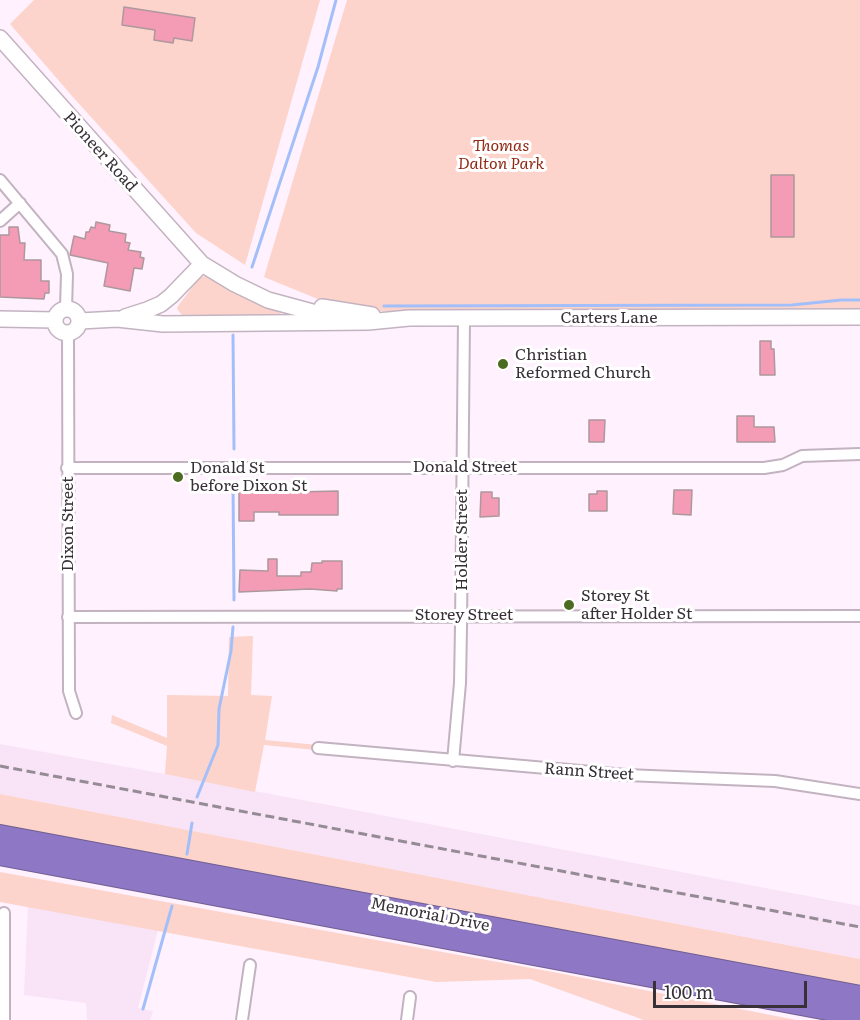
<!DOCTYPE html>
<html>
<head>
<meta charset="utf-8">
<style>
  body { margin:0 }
  #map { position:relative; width:860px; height:1020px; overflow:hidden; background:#fff1fd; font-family:Literata,serif }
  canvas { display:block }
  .scale { position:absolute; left:653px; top:981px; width:154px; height:27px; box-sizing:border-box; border:3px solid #373036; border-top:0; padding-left:8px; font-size:18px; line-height:21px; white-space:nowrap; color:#373036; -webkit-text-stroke:4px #fff; paint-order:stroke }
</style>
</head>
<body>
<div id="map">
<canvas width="860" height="1020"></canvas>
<div class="scale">100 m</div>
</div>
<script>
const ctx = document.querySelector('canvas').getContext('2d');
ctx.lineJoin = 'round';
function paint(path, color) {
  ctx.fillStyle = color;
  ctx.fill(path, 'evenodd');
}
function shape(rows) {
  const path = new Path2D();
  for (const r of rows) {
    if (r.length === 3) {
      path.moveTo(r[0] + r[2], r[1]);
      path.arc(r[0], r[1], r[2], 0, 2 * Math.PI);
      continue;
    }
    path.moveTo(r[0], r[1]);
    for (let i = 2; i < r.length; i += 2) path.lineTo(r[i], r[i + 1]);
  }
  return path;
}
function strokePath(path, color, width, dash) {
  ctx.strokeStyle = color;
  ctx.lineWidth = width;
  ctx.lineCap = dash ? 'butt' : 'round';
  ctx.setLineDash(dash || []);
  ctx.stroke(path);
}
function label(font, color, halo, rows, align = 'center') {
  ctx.font = font + ' Literata,serif';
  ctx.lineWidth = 6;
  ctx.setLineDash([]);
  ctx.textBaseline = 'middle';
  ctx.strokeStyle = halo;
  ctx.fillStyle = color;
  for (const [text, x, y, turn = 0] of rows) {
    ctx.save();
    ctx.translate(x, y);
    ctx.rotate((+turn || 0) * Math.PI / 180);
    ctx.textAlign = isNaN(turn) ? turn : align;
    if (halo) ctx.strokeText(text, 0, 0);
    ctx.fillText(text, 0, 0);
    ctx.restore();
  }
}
const built = shape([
  [0,744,165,774,860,906,860,959,0,794],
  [28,906,158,930,138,1008,153,1011,150,1020,87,1020,86,1003,24,995]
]);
const green = shape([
  [34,0,320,0,245,265,196,233,72,96,10,24],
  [347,0,860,0,860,308,377,311,330,304,264,277],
  [205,276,245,298,281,313,283,317,187,318,182,315,177,309,178,306,199,278],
  [253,636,251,695,272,696,265,740,318,745,316,750,264,745,255,792,165,774,167,746,111,723,112,715,167,738,167,695,228,696,229,637],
  [0,794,860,959,860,989,0,830],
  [0,872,553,972,796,1020,644,1020,530,979,436,982,0,902]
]);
const stream = shape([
  [252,267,318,67,336,0],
  [384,306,792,305,841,300,860,300],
  [233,335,234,449],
  [233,483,234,600],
  [197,797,218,745,219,709,231,651,233,627],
  [187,854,192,823],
  [143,1009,172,906]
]);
const building = shape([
  [124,7,195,18,192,41,174,38,173,43,154,40,155,30,122,25,124,7],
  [771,175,794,175,794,237,771,237,771,175],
  [96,222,110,225,109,231,126,234,125,242,130,243,128,250,141,252,140,257,144,258,142,269,134,268,130,291,104,286,108,263,70,255,74,236,85,239,86,232,89,232,91,227,95,228,96,222],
  [9,227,18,227,20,243,25,243,24,260,41,260,41,281,49,281,49,293,45,293,44,299,0,297,0,235,9,235,9,227],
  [760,341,771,341,771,349,774,349,775,375,760,375,760,341],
  [737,416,754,416,754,427,774,427,775,442,737,442,737,416],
  [589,420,605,420,604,442,589,442,589,420],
  [266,488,296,488,296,492,338,491,338,515,279,515,279,512,254,512,254,521,239,521,239,492,266,492,266,488],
  [674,490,692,490,691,515,673,514,674,490],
  [597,491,607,491,607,511,589,511,589,494,597,494,597,491],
  [481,492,492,492,492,498,499,498,499,516,480,517,481,492],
  [268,559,277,559,277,576,301,576,301,572,311,572,312,563,322,563,322,561,342,561,342,589,337,589,337,591,310,589,239,592,240,570,268,571,268,559]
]);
const street = shape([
  [0,180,62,254,67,274,66,309],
  [0,221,20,203],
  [68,334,69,691,76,713],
  [67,468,764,468,783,465,802,456,860,454],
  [68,617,860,616],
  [318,748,626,775,775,781,860,794],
  [453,761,460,683,461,627,464,319],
  [4,1020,4,913],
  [242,1020,250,965],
  [407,1020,410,997]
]);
const secondary = shape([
  [0,38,202,264,235,284,268,300,331,317],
  [322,307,372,315],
  [67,321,12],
  [125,317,147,310,161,304,171,296,202,264],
  [0,319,55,320],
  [80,321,117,319,163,324,368,322,409,318,860,317]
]);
const highway = shape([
  [0,835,860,996],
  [0,855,860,1016]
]);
const rail = shape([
  [0,766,860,927]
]);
const markers = [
  [503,364,6,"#4b6b20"],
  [178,477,6,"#4b6b20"],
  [569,605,6,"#4b6b20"]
];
const parkNames = [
  ["Thomas",501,146],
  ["Dalton Park",501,164]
];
const streetNames = [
  ["Pioneer Road",100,152,48],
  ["Carters Lane",609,318],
  ["Donald Street",465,467],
  ["Dixon Street",68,524,-90],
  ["Holder Street",462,540,-90],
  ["Storey Street",464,615],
  ["Rann Street",589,772,4],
  ["Memorial Drive",430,915,11]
];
const poiNames = [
  ["Christian",515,355],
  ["Reformed Church",515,373],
  ["Donald St",190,468],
  ["before Dixon St",190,486],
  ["Storey St",581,596],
  ["after Holder St",581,614]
];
paint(built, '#f9e3f7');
paint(green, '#fcd4cb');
strokePath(stream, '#a3bffa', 3);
paint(building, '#f49bb5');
strokePath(building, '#ad989d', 1.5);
strokePath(street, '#c3b3c1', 14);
strokePath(secondary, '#c3b3c1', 18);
strokePath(highway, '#705e92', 22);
strokePath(street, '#fff', 10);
strokePath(secondary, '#fff', 15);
strokePath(highway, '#8e77c4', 20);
strokePath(rail, '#958b94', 3, [9, 4.5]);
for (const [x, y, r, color] of markers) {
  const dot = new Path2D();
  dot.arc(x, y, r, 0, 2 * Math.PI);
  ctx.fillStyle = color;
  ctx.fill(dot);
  strokePath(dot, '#fff', 2);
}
label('italic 16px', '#902a16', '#fff', parkNames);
label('16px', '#373036', '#fff', streetNames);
label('16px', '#373036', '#fff', poiNames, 'left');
</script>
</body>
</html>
